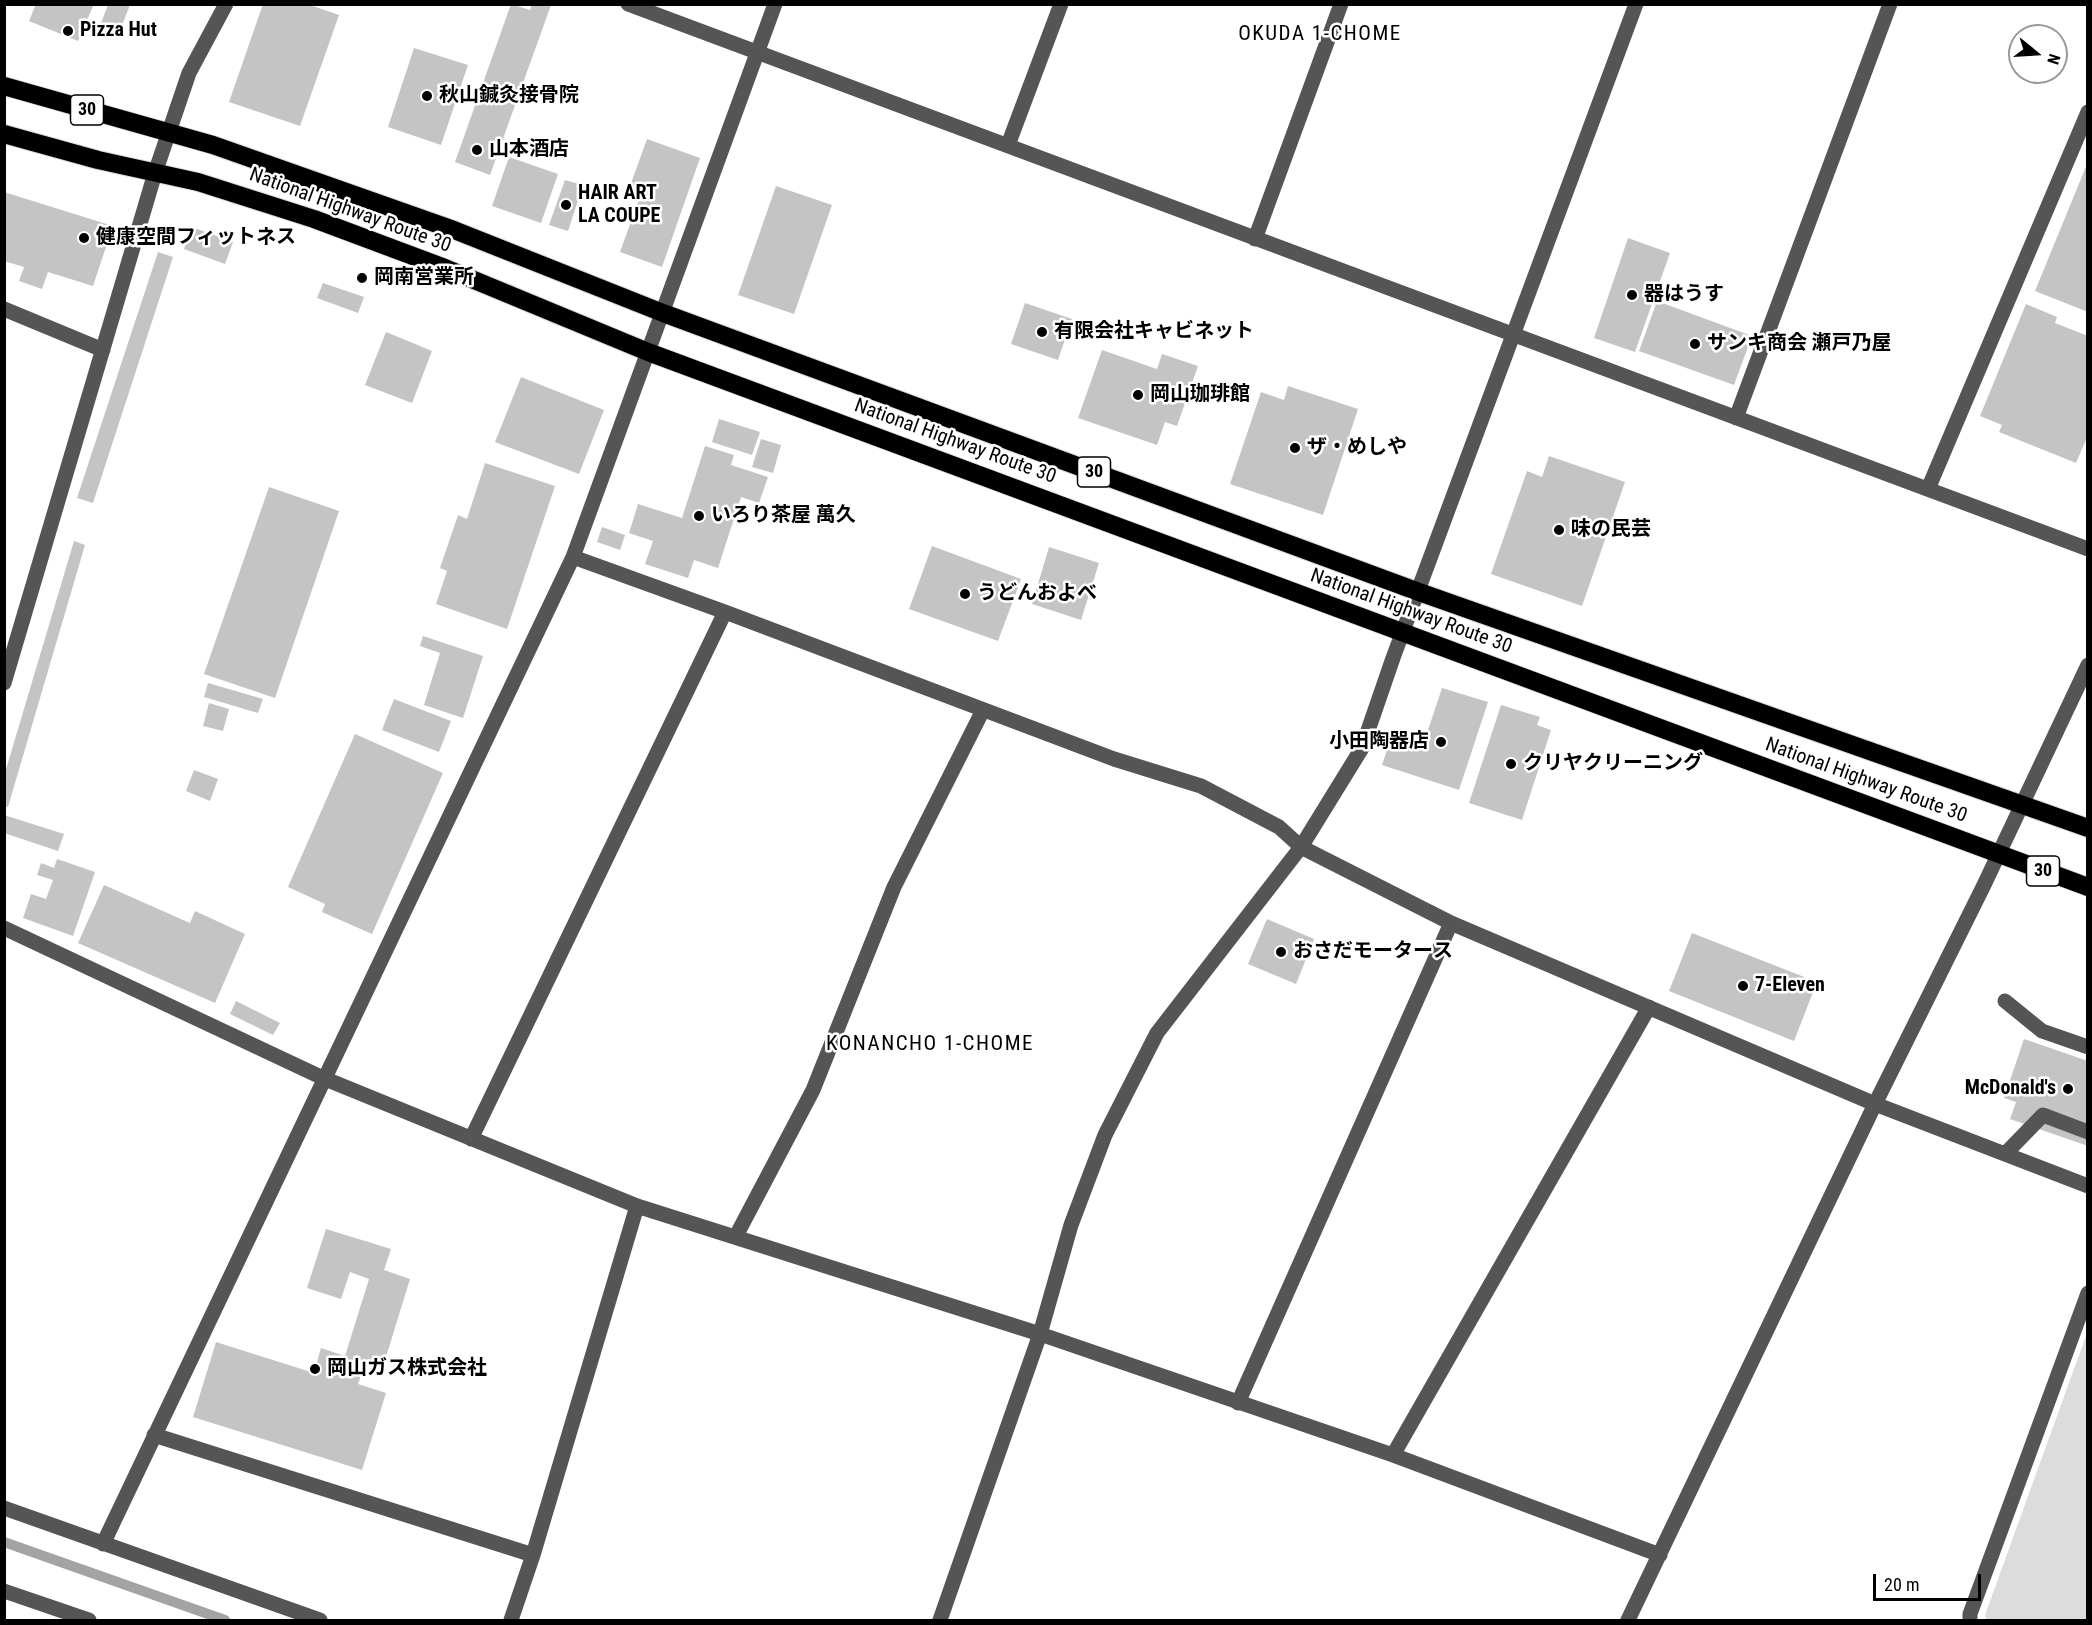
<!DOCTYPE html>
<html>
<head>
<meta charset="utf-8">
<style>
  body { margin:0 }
  #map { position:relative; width:2092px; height:1625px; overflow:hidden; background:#fff; font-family:"Roboto Condensed",sans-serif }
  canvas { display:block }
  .frame { position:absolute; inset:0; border:6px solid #000; pointer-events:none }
  .north { position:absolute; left:2008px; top:24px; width:60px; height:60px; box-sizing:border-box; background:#fff; border:2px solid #999; border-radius:50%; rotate:108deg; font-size:16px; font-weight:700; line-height:24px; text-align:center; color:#000 }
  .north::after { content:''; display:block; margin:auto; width:21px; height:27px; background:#000; clip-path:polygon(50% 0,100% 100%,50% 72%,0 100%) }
  .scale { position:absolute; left:1873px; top:1574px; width:108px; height:27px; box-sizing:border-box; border:3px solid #000; border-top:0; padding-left:8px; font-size:18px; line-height:21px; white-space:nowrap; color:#000; -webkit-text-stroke:4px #fff; paint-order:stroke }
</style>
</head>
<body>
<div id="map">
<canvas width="2092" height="1625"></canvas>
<div class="frame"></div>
<div class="north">N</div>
<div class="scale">20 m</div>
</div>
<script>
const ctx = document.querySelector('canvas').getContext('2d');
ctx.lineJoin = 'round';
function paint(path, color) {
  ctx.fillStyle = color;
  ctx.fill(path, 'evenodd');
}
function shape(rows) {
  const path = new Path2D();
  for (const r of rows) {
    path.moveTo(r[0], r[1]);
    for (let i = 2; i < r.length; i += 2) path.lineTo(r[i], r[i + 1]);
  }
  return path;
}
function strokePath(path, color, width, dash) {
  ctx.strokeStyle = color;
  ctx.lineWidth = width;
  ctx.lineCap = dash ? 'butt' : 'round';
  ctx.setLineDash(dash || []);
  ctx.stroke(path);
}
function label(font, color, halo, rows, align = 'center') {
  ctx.font = font + ' "Roboto Condensed","Noto Sans JP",sans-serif';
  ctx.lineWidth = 5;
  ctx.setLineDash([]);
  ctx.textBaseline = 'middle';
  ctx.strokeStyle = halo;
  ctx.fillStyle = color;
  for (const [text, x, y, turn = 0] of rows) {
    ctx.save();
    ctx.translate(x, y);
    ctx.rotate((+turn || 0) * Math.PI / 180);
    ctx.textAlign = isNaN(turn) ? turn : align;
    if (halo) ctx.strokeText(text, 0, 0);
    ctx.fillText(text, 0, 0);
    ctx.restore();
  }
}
const green = shape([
  [2087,1333,2087,1620,1987,1620,1985,1615]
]);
const stream = shape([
  [4,1542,225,1620]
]);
const building = shape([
  [36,4,94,4,78,41,29,21],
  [263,4,307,4,339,15,300,126,229,102],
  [511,4,530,10,532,4,551,5,490,175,455,162],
  [108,5,130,5,118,35,99,28],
  [414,48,468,65,441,145,388,127],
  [647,139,700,158,662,267,620,252,642,191,630,186],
  [509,157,558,174,541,223,492,206],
  [2087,164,2088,164,2088,312,2035,291],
  [565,180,583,185,568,231,549,225],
  [776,186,832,205,794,314,738,295],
  [4,192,113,226,93,286,48,272,42,289,19,281,24,267,4,261],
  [192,227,233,242,225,264,184,249],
  [1628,238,1670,253,1635,352,1594,338],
  [158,252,173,257,93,503,77,498],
  [323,283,364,297,358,313,317,298],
  [1657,301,1752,336,1734,385,1639,351],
  [1025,303,1072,319,1058,360,1011,344],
  [2026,304,2057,317,2055,323,2088,336,2088,435,2076,463,1999,432,2002,425,1980,416],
  [386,332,432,351,412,403,365,385],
  [1102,350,1157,369,1162,354,1198,366,1177,426,1165,422,1157,445,1078,418],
  [521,377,604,410,579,474,495,442],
  [1288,386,1358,409,1323,515,1230,484,1261,392,1284,400],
  [719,419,760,432,752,455,712,442],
  [761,439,781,445,773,473,752,467],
  [705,446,734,455,731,465,768,477,759,503,741,497,718,568,694,560,688,578,645,564,653,541,629,533,638,504,682,518],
  [1549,456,1625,482,1582,606,1491,574,1527,471,1542,477],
  [485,463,555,486,507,629,436,604,447,571,440,568,458,515,467,519],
  [269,487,339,511,275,698,204,674],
  [602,527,625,535,620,550,597,542],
  [74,541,85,545,8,807,4,806,4,776],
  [932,546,1021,579,998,641,909,609],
  [1049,547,1099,563,1081,620,1032,604],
  [423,636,483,656,463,718,424,705,440,653,420,646],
  [208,683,263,699,258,713,204,697],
  [1442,688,1488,702,1459,790,1382,765,1393,732,1424,742],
  [394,699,451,721,439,752,382,730],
  [209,703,229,709,223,731,203,726],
  [1501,705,1540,717,1537,725,1551,730,1522,820,1469,803],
  [355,734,443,773,372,934,322,912,325,904,288,887],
  [194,770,218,779,210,801,186,791],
  [4,815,64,834,58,851,4,833],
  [57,859,95,872,73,936,23,918,31,894,46,899,53,880,37,875,41,863,54,868],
  [104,885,190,923,195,911,245,934,215,1003,78,943],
  [1267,919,1314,939,1296,984,1248,964],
  [1692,933,1817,982,1794,1041,1669,991],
  [236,1001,280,1023,273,1035,230,1014],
  [2024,1039,2088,1061,2088,1146,2010,1119,2016,1102,2004,1098],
  [326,1229,391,1249,384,1270,410,1279,382,1370,365,1364,358,1384,386,1393,362,1470,193,1417,216,1342,314,1373,321,1348,345,1356,369,1279,350,1272,341,1299,307,1288]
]);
const minor = shape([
  [628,4,2088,549],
  [1008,145,1061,4],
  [1255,239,1341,4],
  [4,309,103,350],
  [1736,418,1890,4],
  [1928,489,2088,112],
  [573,557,725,612,1114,759,1201,786,1279,827,1301,847,1451,923,1875,1104,2088,1186],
  [4,683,155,173,189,73,226,4],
  [4,928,323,1078,637,1206,1040,1334,1393,1455,1660,1555],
  [2005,1001,2042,1031,2088,1047],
  [471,1139,725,612],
  [2005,1154,2043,1115,2088,1132],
  [736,1236,813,1090,894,887,983,710],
  [1238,1403,1451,923],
  [154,1435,533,1555],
  [1393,1455,1649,1007],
  [4,1508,320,1620],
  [103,1544,573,557,775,4],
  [4,1591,89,1620],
  [511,1620,533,1555,637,1206],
  [940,1620,1040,1334,1071,1225,1105,1135,1157,1033,1301,847,1362,748,1393,658,1636,4],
  [1628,1620,1875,1104,1984,885,2088,665],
  [1970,1620,1970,1614,2088,1293]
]);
const highway = shape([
  [4,86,213,145,454,230,663,313,1419,592,2088,828],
  [4,134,98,160,198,182,314,219,445,268,648,352,2088,887]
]);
const markers = [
  [68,31,6,"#000"],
  [427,96,6,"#000"],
  [477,150,6,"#000"],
  [566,205,6,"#000"],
  [84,238,6,"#000"],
  [362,278,6,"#000"],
  [1632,295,6,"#000"],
  [1042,332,6,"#000"],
  [1695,344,6,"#000"],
  [1138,395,6,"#000"],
  [1295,448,6,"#000"],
  [699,516,6,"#000"],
  [1559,530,6,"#000"],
  [965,594,6,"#000"],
  [1441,742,6,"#000"],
  [1511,764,6,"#000"],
  [1281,952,6,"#000"],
  [1743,986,6,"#000"],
  [2068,1089,6,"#000"],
  [315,1369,6,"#000"]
];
const shields = [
  [87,110,33],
  [1094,472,33],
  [2043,871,33]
];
const shieldNames = [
  ["30",87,110],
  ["30",1094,472],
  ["30",2043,871]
];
const poiNames = [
  ["Pizza Hut",80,31],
  ["秋山鍼灸接骨院",439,96],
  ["山本酒店",489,150],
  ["HAIR ART",578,194],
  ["LA COUPE",578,217],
  ["健康空間フィットネス",96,238],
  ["岡南営業所",374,278],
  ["器はうす",1644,295],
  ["有限会社キャビネット",1054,332],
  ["サンキ商会 瀬戸乃屋",1707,344],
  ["岡山珈琲館",1150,395],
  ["ザ・めしや",1307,448],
  ["いろり茶屋 萬久",711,516],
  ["味の民芸",1571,530],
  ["うどんおよべ",977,594],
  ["小田陶器店",1429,742,"right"],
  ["クリヤクリーニング",1523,764],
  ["おさだモータース",1293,952],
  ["7-Eleven",1755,986],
  ["McDonald's",2056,1089,"right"],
  ["岡山ガス株式会社",327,1369]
];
const streetNames = [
  ["National Highway Route 30",350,211,20],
  ["National Highway Route 30",955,442,20],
  ["National Highway Route 30",1411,612,20],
  ["National Highway Route 30",1866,781,20]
];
const neighbourhoodNames = [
  ["OKUDA 1-CHOME",1320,35],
  ["KONANCHO 1-CHOME",930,1045]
];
paint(green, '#dcdcdc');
strokePath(stream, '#a3a3a3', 10);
paint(building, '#c4c4c4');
strokePath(highway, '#dbdbdb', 20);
strokePath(minor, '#555', 15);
strokePath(highway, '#000', 18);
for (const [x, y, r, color] of markers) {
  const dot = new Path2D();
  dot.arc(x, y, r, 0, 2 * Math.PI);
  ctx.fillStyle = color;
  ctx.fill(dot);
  strokePath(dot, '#fff', 2);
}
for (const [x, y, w] of shields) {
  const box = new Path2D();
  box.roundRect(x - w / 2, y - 15, w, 30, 4.5);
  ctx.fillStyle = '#fff';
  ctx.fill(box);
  strokePath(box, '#000', 1.5);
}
label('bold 18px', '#000', null, shieldNames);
label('bold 20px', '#000', '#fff', poiNames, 'left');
label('20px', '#000', '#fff', streetNames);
ctx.letterSpacing = '1.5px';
label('21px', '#000', '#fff', neighbourhoodNames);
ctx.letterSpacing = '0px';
</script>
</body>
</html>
